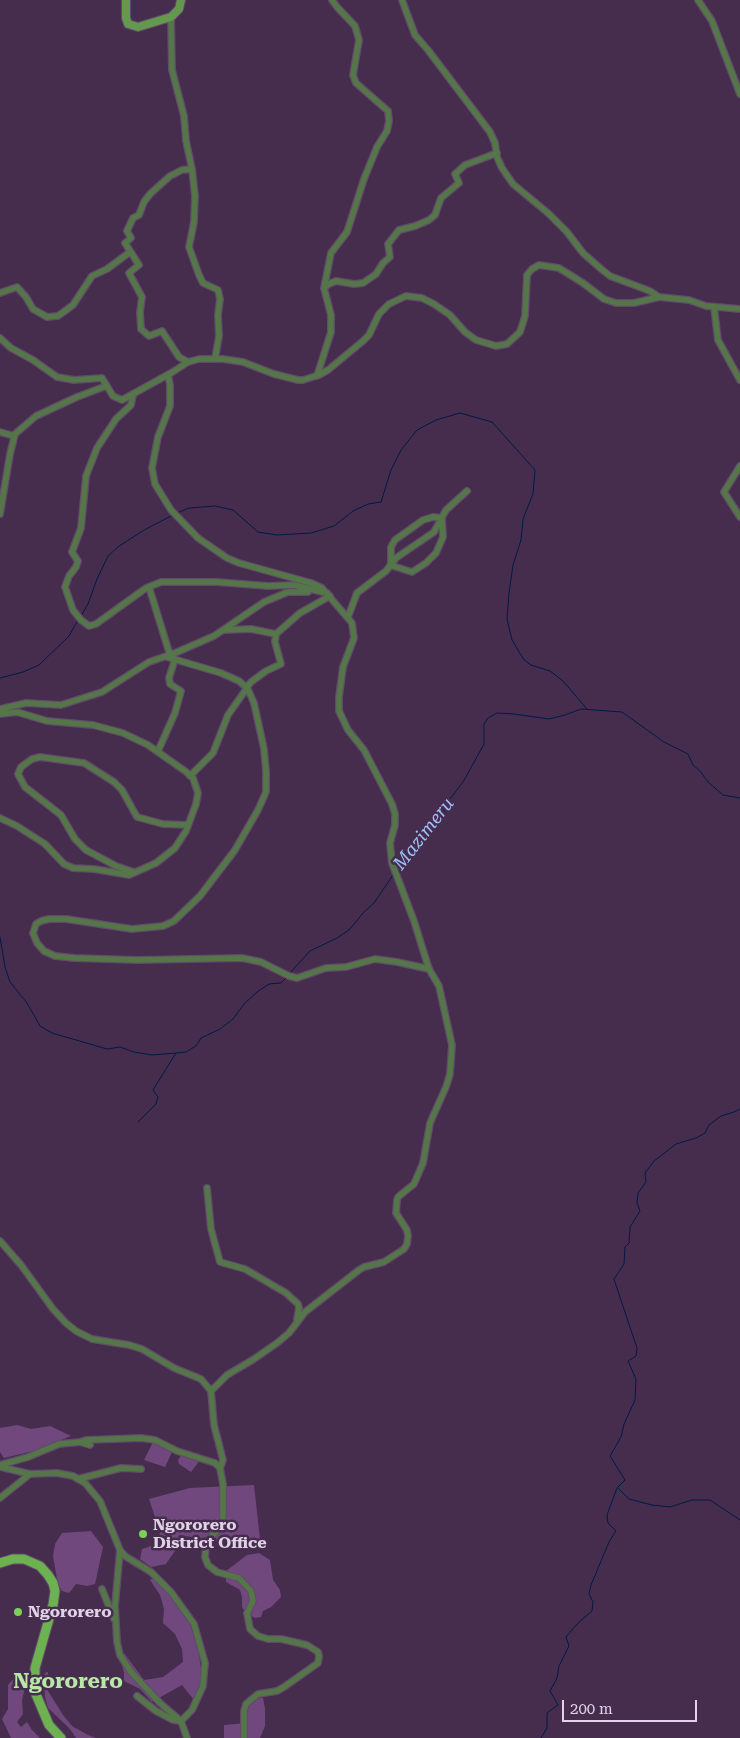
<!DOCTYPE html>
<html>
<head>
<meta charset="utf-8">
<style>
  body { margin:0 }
  #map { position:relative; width:740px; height:1738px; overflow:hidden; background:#462d4e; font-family:"Roboto Serif",serif }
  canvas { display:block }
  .scale { position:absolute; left:562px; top:1700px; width:135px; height:22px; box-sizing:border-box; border:2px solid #e1d2e7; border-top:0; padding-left:6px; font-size:15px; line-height:18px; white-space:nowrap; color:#e1d2e7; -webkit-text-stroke:4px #462d4e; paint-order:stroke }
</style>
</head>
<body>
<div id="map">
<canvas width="740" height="1738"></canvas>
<div class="scale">200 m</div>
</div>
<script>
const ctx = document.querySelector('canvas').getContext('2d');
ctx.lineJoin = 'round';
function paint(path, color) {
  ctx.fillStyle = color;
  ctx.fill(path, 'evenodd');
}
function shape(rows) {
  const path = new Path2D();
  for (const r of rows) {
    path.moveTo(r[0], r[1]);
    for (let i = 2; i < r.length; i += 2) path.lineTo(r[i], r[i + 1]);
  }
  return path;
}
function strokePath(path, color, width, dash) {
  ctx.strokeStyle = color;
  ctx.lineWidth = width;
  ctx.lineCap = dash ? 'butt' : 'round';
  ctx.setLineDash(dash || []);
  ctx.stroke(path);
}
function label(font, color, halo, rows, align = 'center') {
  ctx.font = font + ' "Roboto Serif",serif';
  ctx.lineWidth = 5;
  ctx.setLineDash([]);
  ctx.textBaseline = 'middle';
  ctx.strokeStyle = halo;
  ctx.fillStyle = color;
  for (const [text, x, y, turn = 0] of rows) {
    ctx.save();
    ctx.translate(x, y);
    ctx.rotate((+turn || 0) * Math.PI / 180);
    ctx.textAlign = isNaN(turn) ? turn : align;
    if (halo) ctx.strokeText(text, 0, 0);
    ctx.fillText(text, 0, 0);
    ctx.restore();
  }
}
const green = shape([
  [17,1425,31,1429,50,1426,71,1436,34,1451,4,1458,0,1452,0,1428],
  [153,1442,173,1450,165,1467,144,1460],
  [182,1454,200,1460,191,1472,179,1464,178,1460],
  [254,1485,260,1539,235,1544,179,1535,175,1551,166,1564,151,1567,140,1559,142,1549,157,1544,160,1532,149,1499,190,1488],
  [91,1531,103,1547,95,1584,87,1586,76,1584,69,1593,62,1591,58,1585,53,1556,55,1544,62,1533],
  [259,1553,270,1560,273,1580,280,1590,281,1597,271,1607,263,1611,261,1617,255,1618,245,1612,242,1607,242,1597,240,1590,226,1582,226,1571,247,1555],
  [155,1577,187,1618,196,1638,202,1673,201,1686,194,1700,182,1685,152,1702,140,1689,124,1681,124,1672,121,1662,124,1653,144,1680,163,1677,183,1662,182,1649,175,1634,163,1623,164,1609,160,1595,150,1580],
  [48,1672,48,1691,63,1715,72,1726,88,1735,96,1738,76,1738,70,1729,48,1708,45,1697,44,1680,45,1673],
  [15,1674,22,1675,25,1688,22,1700,23,1714,17,1722,21,1727,27,1722,32,1730,40,1738,11,1738,2,1719,8,1709,8,1685,14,1678],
  [257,1698,263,1698,265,1708,265,1726,260,1738,224,1738,224,1725,247,1723,247,1712,249,1705]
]);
const stream = shape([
  [177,513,189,508,215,506,233,510,258,532,277,535,311,533,334,526,353,511,368,504,381,502,391,470,401,450,417,430,436,420,460,413,492,422,535,470,533,494,523,519,521,540,513,565,509,593,507,619,512,640,524,660,531,665,550,671,563,681,587,709],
  [81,616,88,604,97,579,108,556,119,546,146,529,173,515],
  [0,678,23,672,39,665,69,636,78,620],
  [397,869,404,857,442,816,450,799,463,782,484,744,484,724,488,718,497,713,514,714,549,719,565,715,581,709,622,712,664,742,688,754,693,765,700,771,708,782,723,795,740,798],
  [0,937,5,967,10,982,27,1003,40,1026,52,1033,107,1049,120,1047,134,1052,152,1055,176,1053],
  [290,973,310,951,337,938,349,930,364,912,374,903,393,875],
  [138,1122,156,1104,158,1097,153,1090,176,1053,186,1052,196,1046,201,1038,220,1029,233,1019,244,1004,257,992,269,984,281,983,286,978],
  [618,1488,629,1499,652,1505,670,1507,692,1500,710,1500,740,1520],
  [541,1738,547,1728,547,1713,558,1705,550,1691,557,1678,559,1666,569,1646,566,1637,578,1623,592,1611,593,1602,589,1594,591,1585,609,1542,616,1531,608,1523,607,1515,617,1488,625,1480,610,1456,621,1437,624,1424,635,1400,636,1379,628,1361,636,1356,637,1348,614,1279,624,1264,625,1247,629,1243,630,1227,640,1211,637,1203,638,1193,646,1182,645,1173,654,1161,676,1144,696,1138,705,1133,709,1125,721,1116,734,1112,740,1109]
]);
const street = shape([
  [402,0,415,35,428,50,490,132,495,143,497,157,502,168,513,184,548,213,567,232,583,253,600,268,610,276,650,291,659,297],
  [698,0,712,21,740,94],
  [171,17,172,70,184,116,186,141,192,169,195,196,194,222,189,247,199,275,203,283,218,290,220,299,218,315,219,336,215,359],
  [324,288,329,284,336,281,354,284,363,283,376,274,383,263,390,257,388,244,399,230,415,226,429,220,435,215,441,198,459,183,455,174,465,165,497,153],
  [0,293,17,287,26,297,33,309,47,317,58,316,73,305,92,276,107,269,130,252],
  [714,307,718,340,740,380],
  [0,338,11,348,33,360,57,377,74,380,102,378,113,396,122,400,171,373,188,362,199,359,223,359,243,362,274,374,298,380,303,380,319,375,328,370,363,341,369,335,379,314,389,304,406,296,422,298,434,304,450,315,465,332,476,340,496,346,507,344,520,332,525,316,527,275,532,269,539,265,559,268,583,283,604,299,616,303,634,303,659,297,689,300,706,306,740,309],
  [188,362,179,357,162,331,149,336,141,329,140,312,142,297,129,273,139,265,125,243,131,238,127,231,133,218,139,215,144,202,150,194,170,176,182,170,192,169],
  [168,375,170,385,170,406,158,437,152,468,155,484,171,510,198,538,227,558,239,563,311,583,322,588,352,623,354,638,343,667,339,697,339,711,348,730,364,750,392,804,395,814,395,825,390,843,392,863,414,921,429,969,439,986,452,1045,450,1074,446,1087,430,1123,423,1163,414,1184,398,1197,397,1200,396,1213,407,1230,408,1236,407,1244,404,1249,384,1262,364,1267,359,1270,305,1312,289,1333,277,1343,254,1359,227,1375,211,1391],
  [317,376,331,332,331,315,324,288,331,253,347,232,364,179,377,147,387,131,389,121,388,111,356,83,353,75,359,40,355,26,337,7,332,0],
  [133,395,131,405,116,419,97,448,86,476,81,528,72,552,78,561,76,567,69,576,65,587,73,610,81,620,89,626,96,624,146,588,161,582,217,582,268,586,294,585,327,593],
  [0,432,14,436],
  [740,466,724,492,740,517],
  [0,514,10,454,15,434,36,416,77,397,106,386],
  [390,565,412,572,426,563,436,553,443,537,442,518,433,517,423,520,395,540,391,547,391,563],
  [149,587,170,655],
  [330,596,300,613,276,634,275,642,281,664,266,671,251,682,247,687,254,703,264,749,266,771,266,792,258,810,235,850,200,896,174,921,163,926,132,929,66,919,49,919,41,921,36,924,33,933,37,943,44,951,55,956,74,958,137,960,242,958,261,962,289,976,297,978,326,968,346,967,375,959,397,962,429,969],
  [348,617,357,593,386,571,396,558,434,532,446,510,467,491],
  [224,630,251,629,276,634],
  [167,657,221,673,239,681,247,688,228,715,213,753,190,776],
  [0,709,26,703,61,705,102,692,149,662,175,653,214,636,264,602,288,592,308,592],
  [0,714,17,712,47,721,93,725,123,733,148,745,185,771,193,778,198,793,196,804,186,831,175,848,156,863,129,875,94,869,73,868,64,864,45,844,17,826,0,818],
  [158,751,175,713,181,691,170,684,169,678,175,659],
  [134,872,116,866,86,850,75,839,61,815,25,787,18,774,21,767,32,759,40,757,84,763,114,782,122,790,137,817,163,824,188,825],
  [207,1188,211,1229,220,1262,245,1269,286,1293,298,1304,299,1308,297,1320],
  [0,1241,21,1265,53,1309,66,1323,76,1331,92,1339,129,1345,142,1349,174,1368,201,1379,211,1391,214,1425,223,1460,220,1468],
  [80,1442,86,1440,141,1438,155,1440,177,1451,215,1463,220,1468,223,1484,223,1524,209,1539,206,1545,205,1557,208,1565,217,1572,239,1578,251,1591,253,1601,247,1613,250,1629,258,1636,268,1639,281,1639,307,1645,318,1652,319,1656,318,1663,284,1687,277,1691,258,1694,246,1704,244,1711,244,1738],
  [0,1465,28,1457,59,1444,80,1442,90,1445],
  [0,1467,30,1474,57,1473,73,1476,85,1483,100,1501,120,1550,125,1556,151,1572,171,1592,194,1624,205,1663,203,1686,192,1710,181,1721,173,1720,156,1711,137,1696],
  [78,1479,121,1468,141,1469],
  [0,1498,30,1474],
  [120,1550,115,1606,117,1642,120,1655,131,1672,160,1703,181,1721,187,1738],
  [102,1589,114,1619]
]);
const secondary = shape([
  [126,0,126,18,128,24,138,27,171,17,179,9,181,0]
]);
const primary = shape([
  [0,1563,13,1559,24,1559,40,1566,48,1575,53,1583,55,1591,53,1605,35,1668,35,1692,49,1725,61,1738]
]);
const markers = [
  [143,1534,5,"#7bd156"],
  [18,1612,5,"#7bd156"]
];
const poiNames = [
  ["Ngororero",153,1525],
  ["District Office",153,1543],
  ["Ngororero",28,1612]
];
const waterNames = [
  ["Mazimeru",424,834,-52]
];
const districtNames = [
  ["Ngororero",68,1682]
];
paint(green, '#70487d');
strokePath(stream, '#001a47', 1);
strokePath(street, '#624b6a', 8);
strokePath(secondary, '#624b6a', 10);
strokePath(primary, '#624b6a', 11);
strokePath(street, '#557648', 5.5);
strokePath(secondary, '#63984e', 8);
strokePath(primary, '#6db250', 9);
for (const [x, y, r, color] of markers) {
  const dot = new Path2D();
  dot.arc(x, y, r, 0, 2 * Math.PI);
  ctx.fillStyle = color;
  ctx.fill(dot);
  strokePath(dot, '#462d4e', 2);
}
label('bold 16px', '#e1d2e7', '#462d4e', poiNames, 'left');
label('italic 18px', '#9ec3f9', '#462d4e', waterNames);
label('bold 21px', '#b8e8a6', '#462d4e', districtNames);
</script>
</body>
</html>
